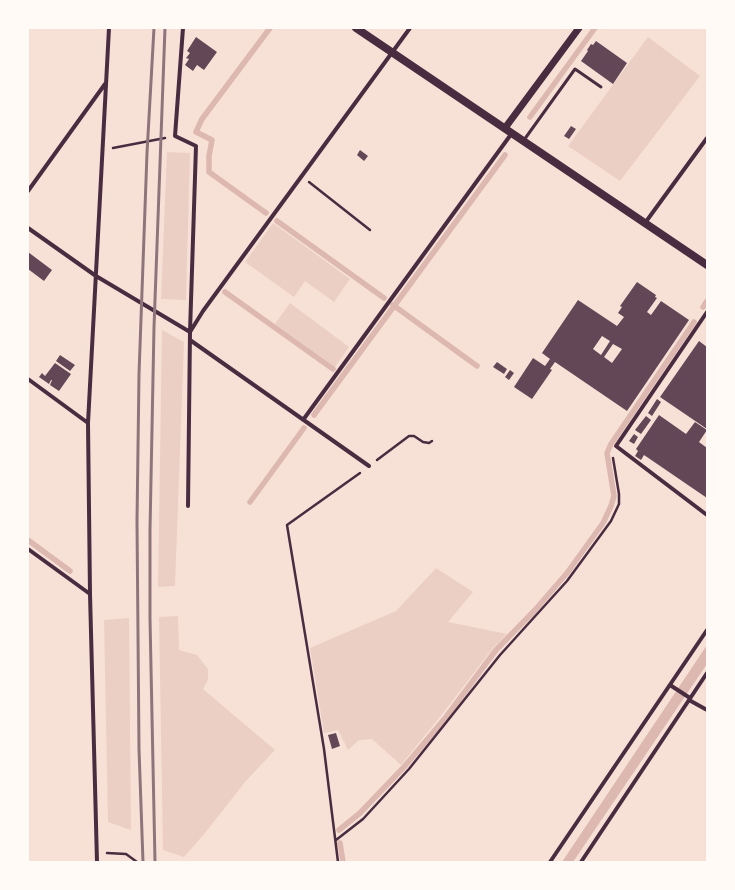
<!DOCTYPE html>
<html>
<head>
<meta charset="utf-8">
<style>
  body { margin:0 }
  #map { position:relative; width:735px; height:890px; overflow:hidden; background:#f7e1d7; font-family:Figtree,sans-serif }
  canvas { display:block }
  .frame { position:absolute; inset:0; border:29px solid #fffaf5; pointer-events:none }
</style>
</head>
<body>
<div id="map">
<canvas width="735" height="890"></canvas>
<div class="frame"></div>
</div>
<script>
const ctx = document.querySelector('canvas').getContext('2d');
ctx.lineJoin = 'round';
function paint(path, color) {
  ctx.fillStyle = color;
  ctx.fill(path, 'evenodd');
}
function shape(rows) {
  const path = new Path2D();
  for (const r of rows) {
    path.moveTo(r[0], r[1]);
    for (let i = 2; i < r.length; i += 2) path.lineTo(r[i], r[i + 1]);
  }
  return path;
}
function strokePath(path, color, width, dash) {
  ctx.strokeStyle = color;
  ctx.lineWidth = width;
  ctx.lineCap = dash ? 'butt' : 'round';
  ctx.setLineDash(dash || []);
  ctx.stroke(path);
}
const green = shape([
  [648,37,700,76,620,181,568,146],
  [167,152,190,153,186,300,161,299],
  [273,223,350,279,334,302,305,281,294,297,245,262],
  [290,303,349,347,335,367,275,324],
  [162,330,184,342,175,586,158,587],
  [436,568,473,592,448,622,507,634,493,648,443,713,401,765,372,739,359,740,348,750,338,730,324,733,310,648,396,611],
  [178,616,179,650,197,655,208,669,208,680,203,689,275,750,245,782,205,833,184,857,163,850,159,617],
  [129,618,131,830,108,822,104,620]
]);
const water = shape([
  [707,645,707,664,573,862,562,862]
]);
const stream = shape([
  [530,117,595,28],
  [266,213,209,172,209,156,212,140,196,132,202,119,270,28],
  [277,221,384,298],
  [225,292,333,369],
  [393,305,477,366],
  [703,307,707,301],
  [314,415,505,155],
  [250,502,304,428],
  [28,540,70,571],
  [339,830,360,813,404,767,446,717,496,650,535,610,567,573,603,523,611,506,614,496,607,453,611,444,694,322],
  [340,843,343,862]
]);
const building = shape([
  [196,37,217,52,204,70,197,65,193,71,185,65,189,59,186,58,190,53,187,51],
  [596,41,627,63,613,84,581,61,588,51,587,50,591,44,593,45],
  [571,126,576,129,569,139,564,136],
  [360,150,368,156,364,161,357,155],
  [28,252,52,270,44,281,28,269],
  [637,282,656,295,655,297,657,298,647,312,651,315,661,301,689,320,627,411,555,362,550,369,552,370,532,399,514,387,533,358,545,366,550,359,542,353,578,300,617,326,624,317,618,313,622,307,620,306],
  [602,336,610,341,601,355,593,349],
  [613,344,622,349,612,363,604,357],
  [699,341,707,347,707,429,660,397],
  [60,355,75,365,70,371,56,361],
  [497,362,507,369,504,374,493,367],
  [55,363,71,374,59,391,50,385,52,380,51,380,49,384,39,377,42,373,45,376],
  [510,370,514,373,509,380,505,377],
  [657,399,661,402,652,416,648,413],
  [659,415,686,434,695,422,707,430,699,442,707,448,707,498,644,455,641,460,635,456,638,451,636,449],
  [646,416,651,420,641,434,635,430],
  [634,434,638,437,634,444,629,441],
  [336,733,340,746,332,749,328,735]
]);
const path = shape([
  [113,148,165,138],
  [309,182,370,230],
  [377,460,409,436,414,436,423,442,429,443,432,441],
  [336,840,363,819,409,769,500,655,567,581,611,521,619,504,619,494,613,458],
  [107,853,126,854,137,862],
  [338,862,324,749,287,525,360,473]
]);
const service = shape([
  [524,140,575,69,601,87]
]);
const minor = shape([
  [183,28,175,136,196,146,190,332,188,506],
  [28,191,105,84],
  [645,223,707,138],
  [28,228,96,276,190,332,203,311,410,28],
  [707,312,616,446,707,515],
  [190,340,369,466],
  [28,379,88,423],
  [303,420,512,133],
  [28,549,90,594],
  [670,685,690,698],
  [689,700,707,710],
  [97,862,90,594,88,423,109,28],
  [550,862,707,630],
  [581,862,707,673]
]);
const tertiary = shape([
  [505,128,579,28]
]);
const secondary = shape([
  [356,28,707,265]
]);
const rail = shape([
  [143,862,139,749,137,521,139,374,147,153,154,28],
  [155,862,150,619,150,530,154,327,165,28]
]);
paint(green, '#ebcfc5');
paint(water, '#dcb8b0');
strokePath(stream, '#dcb8b0', 5.5);
paint(building, '#644757');
strokePath(path, '#4a2c40', 2.5);
strokePath(service, '#4a2c40', 3);
strokePath(minor, '#4a2c40', 4);
strokePath(tertiary, '#4a2c40', 7);
strokePath(secondary, '#4a2c40', 8);
strokePath(rail, '#8f747c', 3);
</script>
</body>
</html>
